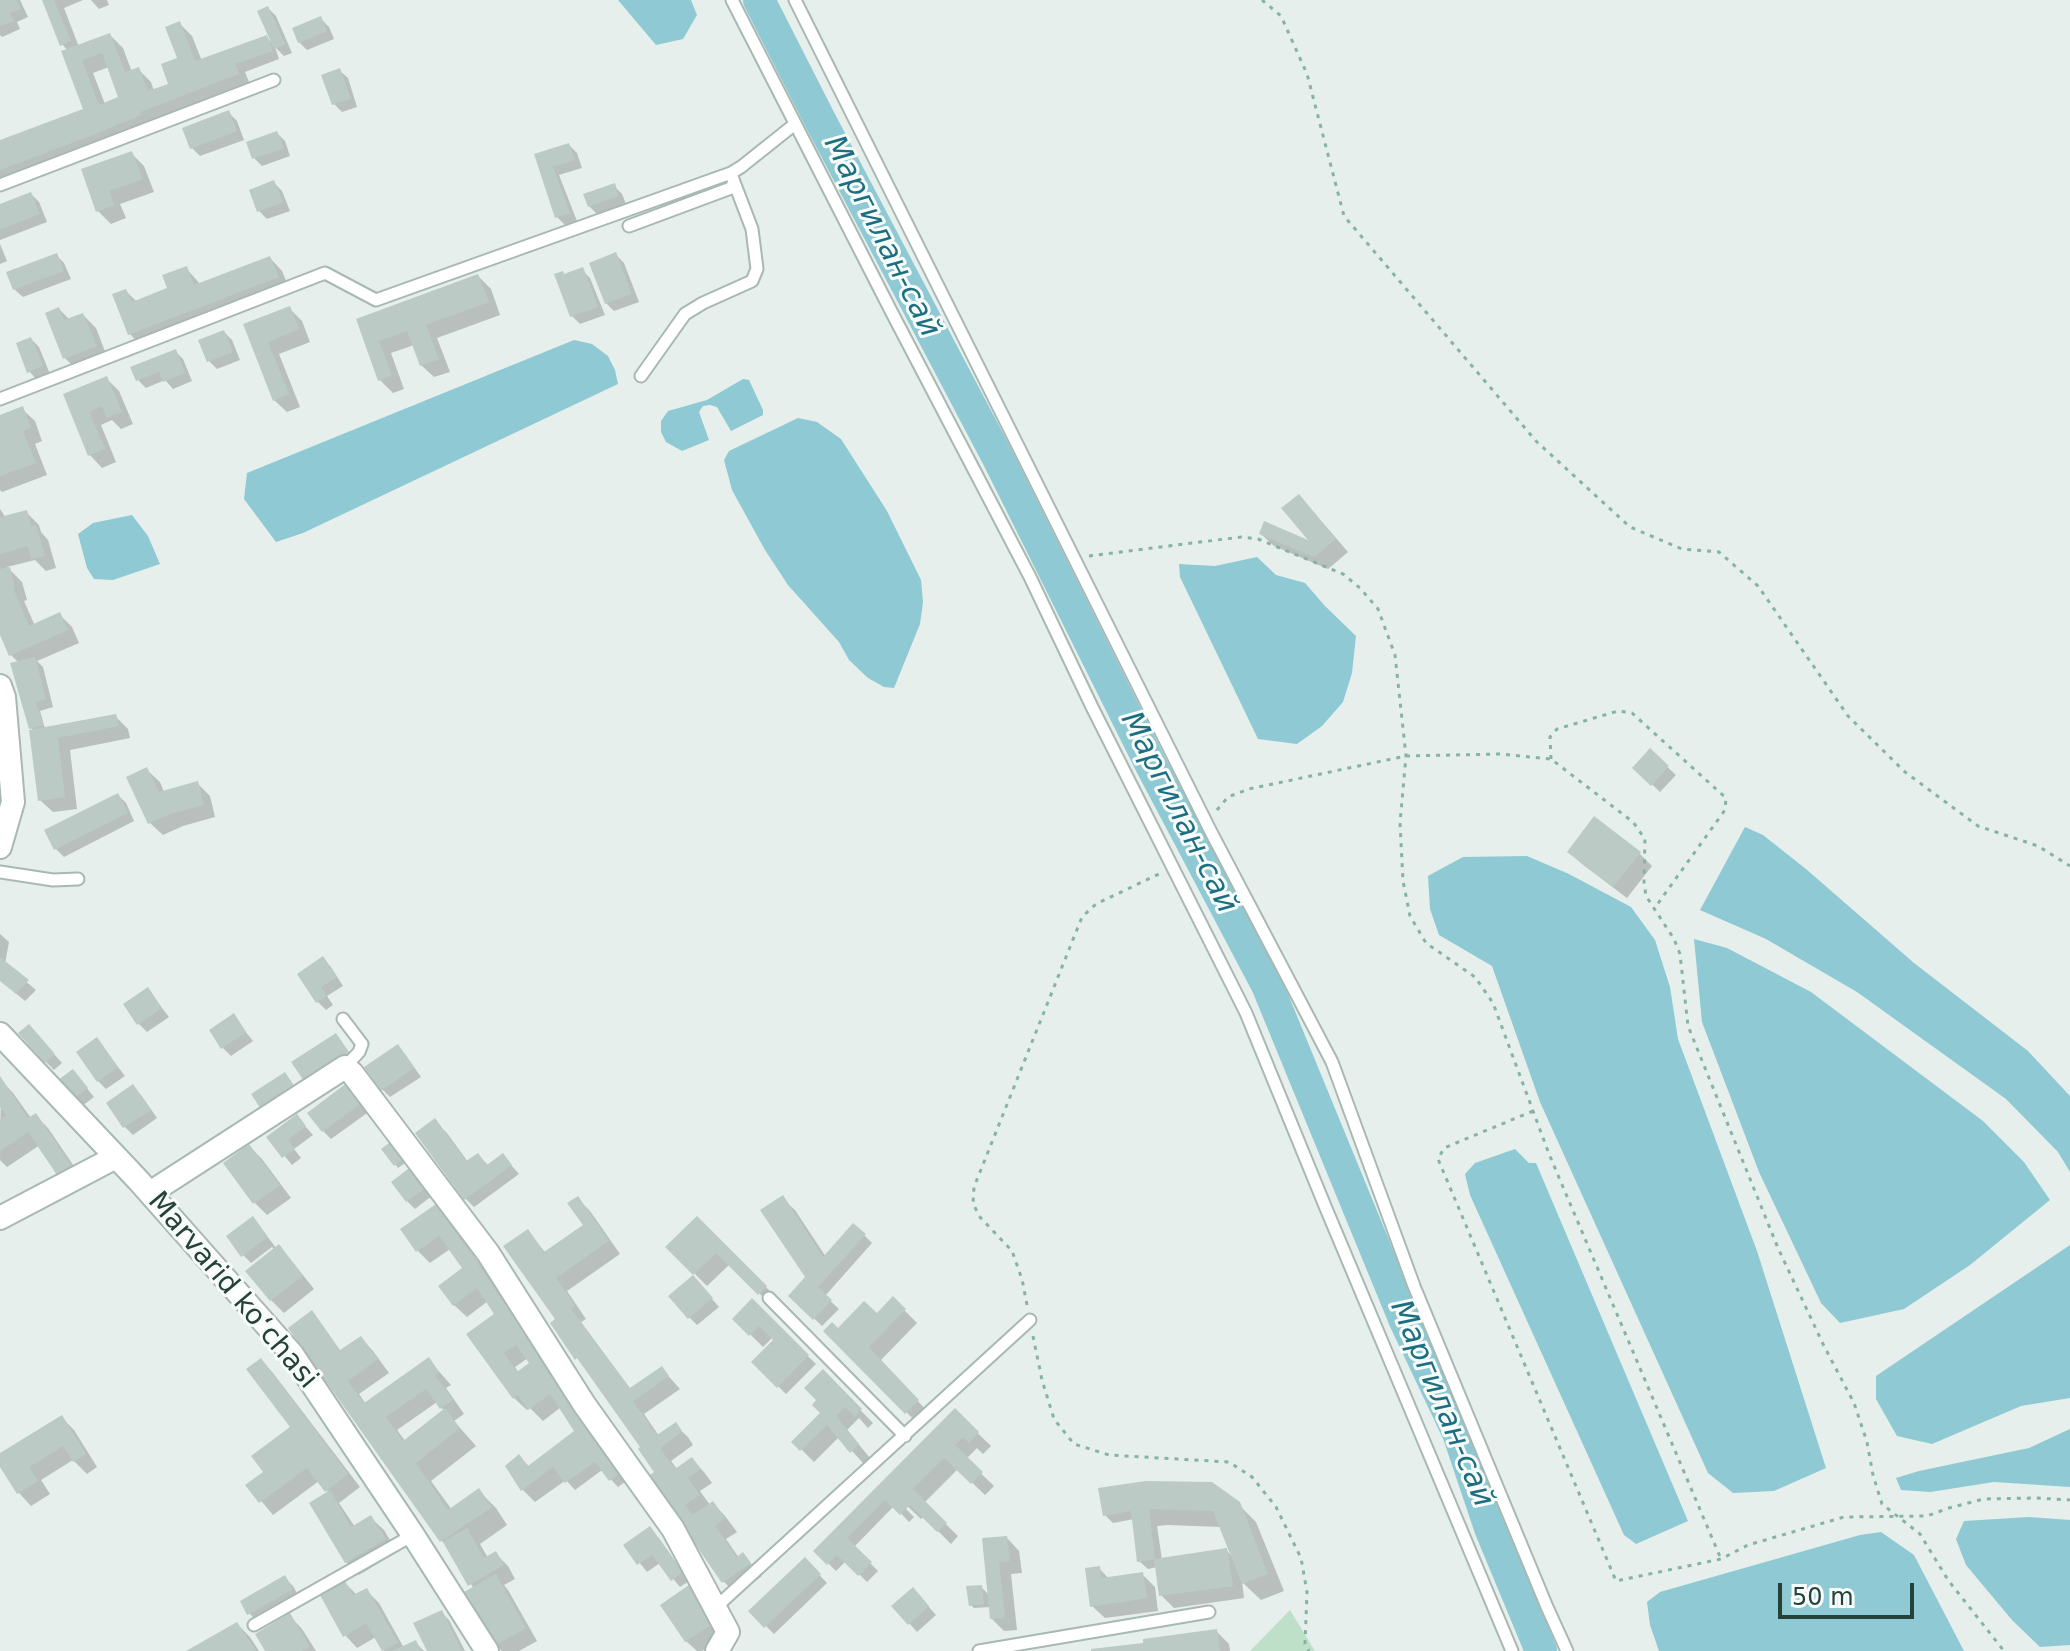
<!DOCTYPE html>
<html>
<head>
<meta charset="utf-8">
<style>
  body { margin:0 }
  #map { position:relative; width:2070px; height:1651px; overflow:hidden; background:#e6efeb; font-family:"DejaVu Sans",sans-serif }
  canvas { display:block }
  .scale { position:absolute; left:1778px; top:1583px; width:136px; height:36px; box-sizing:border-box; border:4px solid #24423a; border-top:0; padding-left:10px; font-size:24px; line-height:28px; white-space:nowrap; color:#24423a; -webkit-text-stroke:6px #f7fbf9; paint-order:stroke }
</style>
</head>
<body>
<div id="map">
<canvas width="2070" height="1651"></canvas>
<div class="scale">50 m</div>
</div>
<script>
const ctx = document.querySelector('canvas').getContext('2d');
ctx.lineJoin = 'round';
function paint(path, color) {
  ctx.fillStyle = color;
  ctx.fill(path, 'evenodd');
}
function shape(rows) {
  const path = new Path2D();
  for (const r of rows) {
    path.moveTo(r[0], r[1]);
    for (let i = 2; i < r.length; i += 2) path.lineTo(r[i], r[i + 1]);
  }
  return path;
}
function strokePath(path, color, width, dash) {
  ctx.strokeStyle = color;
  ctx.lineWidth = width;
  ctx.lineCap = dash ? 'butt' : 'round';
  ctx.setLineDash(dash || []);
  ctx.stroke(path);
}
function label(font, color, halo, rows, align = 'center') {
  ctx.font = font + ' "DejaVu Sans",sans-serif';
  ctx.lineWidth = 6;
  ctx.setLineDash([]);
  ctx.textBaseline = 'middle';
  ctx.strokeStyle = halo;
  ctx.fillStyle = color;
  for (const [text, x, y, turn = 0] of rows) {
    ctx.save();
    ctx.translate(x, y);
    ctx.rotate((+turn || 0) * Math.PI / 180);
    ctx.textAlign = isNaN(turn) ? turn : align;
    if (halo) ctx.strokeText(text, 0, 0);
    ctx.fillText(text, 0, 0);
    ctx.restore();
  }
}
const green = shape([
  [1290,1610,1315,1651,1250,1651]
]);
const water = shape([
  [618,0,691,0,697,15,683,39,656,45],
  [574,340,592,344,608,356,615,370,618,384,303,533,276,542,244,499,247,473],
  [743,379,749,380,763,410,763,415,731,431,717,407,710,405,703,406,699,412,709,440,682,451,666,442,661,432,661,421,668,411,707,400],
  [798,418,817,422,841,439,887,511,921,580,923,602,920,624,894,688,884,687,868,678,849,660,839,642,788,585,765,550,732,490,724,460,729,451],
  [132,515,148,536,160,564,113,580,94,579,87,568,78,534,93,523],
  [1257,557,1276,575,1305,583,1325,606,1356,636,1352,673,1343,702,1322,726,1297,744,1258,739,1180,577,1179,564,1215,566],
  [1745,827,1763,835,1806,869,1914,963,2028,1051,2070,1096,2070,1172,2058,1152,2006,1099,1857,992,1766,939,1700,910],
  [1527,856,1569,874,1631,907,1655,940,1670,987,1678,1039,1757,1251,1826,1468,1774,1491,1733,1493,1708,1473,1540,1102,1492,966,1439,935,1430,909,1428,876,1463,857],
  [1694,939,1727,948,1811,992,1983,1121,2024,1162,2050,1200,1970,1265,1904,1309,1840,1323,1821,1303,1759,1172,1702,1022],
  [1515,1149,1529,1163,1536,1163,1688,1521,1636,1544,1624,1535,1470,1195,1465,1174,1475,1163],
  [2070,1245,2070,1398,2021,1406,1932,1444,1897,1436,1876,1399,1876,1376],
  [2070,1429,2070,1487,1994,1482,1930,1492,1901,1490,1896,1478,1919,1471,2029,1448],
  [2029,1517,2070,1520,2070,1645,2040,1647,2012,1620,1966,1565,1956,1539,1964,1521],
  [1881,1532,1914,1555,1964,1651,1659,1651,1650,1625,1647,1602,1660,1592,1860,1535]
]);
const shadow = shape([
  [0,0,20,0,28,17,17,22,20,29,2,37,0,35],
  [44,0,83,0,64,8,79,47,110,35,123,48,132,72,138,69,151,82,154,91,171,85,179,60,179,23,192,36,202,61,266,37,275,46,268,8,276,16,292,53,284,56,275,47,279,59,245,72,251,87,0,180,0,142,86,110,68,51,62,44],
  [109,67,121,98,105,104,93,73],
  [91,0,107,0,109,5,99,9],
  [321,19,329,27,334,39,307,50,299,42],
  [339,70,348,78,357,107,342,112,334,104],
  [229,113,237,121,244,140,200,156,192,148],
  [277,133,285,141,290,156,262,166,254,158],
  [569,145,577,153,582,168,559,175,577,221,565,225,557,217,537,155],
  [131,153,144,166,154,192,120,204,126,218,111,224,98,211,83,171],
  [274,183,282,191,290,211,267,219,259,211,251,191],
  [614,186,622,194,626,204,597,214,589,206],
  [31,194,39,202,47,222,0,240,0,206],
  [0,244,7,261,0,264],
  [56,255,64,263,71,279,23,297,14,289],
  [616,255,624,263,639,302,614,311,606,303],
  [270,258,282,271,290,290,142,347,130,334,126,291,137,302,169,289,186,268,200,284],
  [582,270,590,278,605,315,580,324,572,316,565,276],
  [478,276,491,289,500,315,437,338,450,372,434,377,421,365,414,345,391,353,404,389,393,393,380,380,358,320],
  [289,308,302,321,310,342,279,354,300,407,287,412,274,400,245,325],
  [59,309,70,320,83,315,96,328,108,359,78,371,65,358],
  [224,332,232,340,240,360,217,369,209,361],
  [31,339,39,347,50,374,37,380,29,371],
  [175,351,183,359,192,381,173,389,165,380,146,388,138,380],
  [106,378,119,391,133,424,121,429,112,420,101,425,116,462,102,468,90,455,65,395],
  [22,409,35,421,42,441,35,444,47,475,2,492,0,490,0,417],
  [0,509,6,518,26,512,39,525,41,532,48,540,56,568,46,571,35,560,7,567,22,582,27,600,24,601,35,626,60,615,72,627,79,643,37,661,43,667,53,707,40,711,45,729,115,716,128,729,130,738,70,750,77,809,53,812,40,800,34,731,31,728,19,663,11,655,0,630],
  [1311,509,1348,552,1328,569,1274,546,1261,534,1315,545],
  [1650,751,1676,775,1660,792,1635,768],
  [147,770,160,782,164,792,197,783,210,796,215,817,183,826,163,835,150,823],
  [118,795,126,803,134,821,64,857,56,849],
  [1569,852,1639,853,1652,866,1627,898,1582,864],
  [0,934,9,942,5,964,36,990,25,1001,0,980],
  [323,959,331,967,343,986,327,996,333,1005,326,1010,318,1002,299,974],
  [148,990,169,1017,147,1032,139,1024],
  [233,1016,253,1041,231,1056,223,1048],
  [37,1035,62,1063,54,1070,46,1062],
  [97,1040,125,1076,106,1089,98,1081],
  [397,1046,405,1054,421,1077,390,1097,382,1089],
  [73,1071,94,1097,82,1106,74,1098],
  [1,1080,13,1093,31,1118,35,1115,48,1128,82,1178,71,1186,58,1173,40,1145,7,1167,0,1160],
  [348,1085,370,1111,331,1139,323,1131],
  [133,1087,141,1095,157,1118,133,1135,125,1127,108,1104],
  [297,1117,313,1135,294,1149,301,1158,292,1165,269,1137],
  [434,1121,447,1133,468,1162,478,1155,489,1166,503,1156,519,1174,474,1207,466,1199,418,1133],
  [249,1146,262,1159,291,1198,267,1215,255,1203,225,1164],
  [384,1149,408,1161,398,1168],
  [412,1169,433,1195,415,1209,407,1201],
  [577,1198,590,1211,620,1254,567,1291,586,1319,581,1322,631,1390,662,1369,680,1389,644,1414,659,1436,675,1425,688,1437,693,1445,671,1461,677,1469,691,1459,704,1472,712,1483,700,1491,710,1505,713,1503,725,1516,737,1532,726,1539,739,1558,743,1555,762,1576,737,1594,724,1582,703,1552,692,1541,643,1447,553,1324,558,1320,528,1232,546,1253,586,1225],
  [782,1198,795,1210,826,1257,864,1235,872,1243,825,1296,839,1309,822,1326,791,1296,807,1278],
  [436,1206,448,1219,565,1386,604,1453,625,1482,618,1487,602,1470,575,1490,566,1480,535,1502,523,1490,507,1466,519,1457,530,1467,576,1432,561,1407,543,1421,530,1408,527,1410,514,1398,468,1335,497,1314,488,1301,467,1317,454,1305,464,1269,450,1249,430,1263,417,1250],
  [528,1358,532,1363,519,1373,515,1367],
  [697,1219,778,1299,772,1306,730,1264,707,1286,668,1247],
  [260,1227,277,1249,279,1247,291,1260,314,1289,284,1313,271,1300,275,1250,272,1247,251,1263,243,1255],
  [701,1286,719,1307,697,1325,689,1317],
  [893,1299,917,1323,880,1361,930,1414,919,1425,849,1353,838,1330,877,1315],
  [752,1301,816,1364,786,1394,754,1362,776,1340,773,1337,763,1347,735,1319],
  [361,1338,373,1351,389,1373,359,1394,366,1404,429,1360,451,1385,446,1388,464,1414,454,1421,476,1446,431,1481,452,1510,479,1491,496,1508,507,1525,480,1544,488,1558,496,1554,508,1566,515,1579,504,1585,508,1590,537,1641,519,1651,502,1651,495,1645,474,1589,449,1548,442,1541,319,1368],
  [437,1402,444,1411,406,1442,397,1430],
  [261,1360,273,1373,360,1487,339,1503,355,1527,371,1518,384,1530,397,1552,359,1575,346,1562,329,1493,319,1481,273,1515,248,1485,266,1472,293,1427],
  [823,1372,873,1423,868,1428,859,1418,847,1430,870,1458,864,1464,839,1437,814,1462,794,1442,823,1413,819,1400],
  [955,1411,991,1446,983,1454,977,1448,966,1459,994,1486,985,1495,958,1469,924,1503,958,1536,951,1544,924,1517,921,1519,901,1500,899,1502,914,1517,909,1522,894,1506,854,1547,878,1571,867,1582,846,1561,836,1571,816,1551],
  [61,1417,74,1430,97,1467,87,1474,73,1460,41,1480,50,1494,31,1506,19,1493,0,1463,0,1456],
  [1101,1490,1238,1504,1256,1522,1284,1591,1261,1600,1242,1582,1244,1598,1174,1608,1161,1595,1157,1567,1148,1569,1139,1561,1134,1519,1113,1523,1105,1515],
  [1168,1525,1221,1527,1233,1557,1226,1550,1162,1560,1157,1526],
  [658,1537,689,1581,680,1587,660,1563,647,1572,626,1546],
  [1007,1538,1019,1551,1022,1573,1011,1574,1017,1630,1004,1631,991,1618,990,1607,974,1608,971,1605,981,1587,989,1595,984,1540],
  [805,1560,827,1583,774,1634,751,1611],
  [1099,1568,1109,1579,1142,1574,1155,1587,1158,1611,1105,1618,1092,1606],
  [285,1578,293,1586,299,1597,257,1621,249,1613],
  [345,1583,357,1595,366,1590,379,1603,404,1648,416,1643,424,1651,384,1651,376,1637,357,1648,345,1635],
  [689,1587,702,1600,722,1638,702,1651,697,1651,686,1641],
  [921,1598,936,1615,917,1632,894,1606],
  [441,1612,449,1620,465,1651,429,1651],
  [290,1616,302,1629,316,1651,267,1651],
  [237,1624,250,1637,259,1651,190,1651],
  [1216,1631,1229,1644,1230,1651,1091,1651,1145,1645]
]);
const river = shape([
  [759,0,819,118,999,460,1151,765,1267,985,1405,1321,1458,1433,1490,1528,1541,1651]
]);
const building = shape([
  [0,0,17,0,21,9,10,13,14,21,0,26],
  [42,0,54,0,71,41,60,46],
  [268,6,285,44,274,49,257,11],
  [321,16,327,31,298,43,292,28],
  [180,21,195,61,267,35,273,51,235,64,239,74,140,112,141,115,93,135,0,170,0,140,83,109,61,51,110,33,125,72,139,67,148,91,168,84,161,64,177,58,165,27],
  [102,53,118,97,99,105,82,60],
  [340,68,351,99,332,105,321,75],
  [229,110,237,131,190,149,182,128],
  [277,131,284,148,252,159,246,142],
  [569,143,575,160,553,167,570,213,555,218,534,154],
  [132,151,143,179,109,191,114,205,96,212,81,169],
  [274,180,283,202,257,212,249,190],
  [615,183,619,196,588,207,583,194],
  [31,192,40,214,0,230,0,204],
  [616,252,632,294,605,304,589,263],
  [57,253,64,271,13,290,6,272],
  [270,256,279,277,128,335,112,294,126,289,132,302,167,288,162,275,187,266,194,285],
  [583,267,598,307,570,317,554,274,563,271,564,274],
  [478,274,489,302,426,325,439,359,420,366,407,331,379,341,392,376,378,381,356,319],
  [290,306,299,329,268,342,289,394,273,401,243,324],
  [59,307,64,320,83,313,97,346,63,359,45,313],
  [224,330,233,352,207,362,198,340],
  [31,337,43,366,27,373,16,343],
  [176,349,185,373,163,382,159,372,136,381,130,367],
  [107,376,122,412,107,418,102,406,89,412,105,449,88,456,63,394],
  [23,406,31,428,23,431,36,463,0,476,0,415],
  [1299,494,1336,539,1314,557,1259,534,1264,521,1308,540,1281,508],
  [27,510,31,526,36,525,45,556,31,559,28,546,0,554,0,517],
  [10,567,15,588,13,588,29,626,60,612,68,630,9,656,0,635,0,569],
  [35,657,46,699,36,702,43,725,29,729,10,663],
  [116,714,119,726,58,738,65,797,38,801,29,730],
  [1650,748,1669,766,1651,786,1632,768],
  [147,767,159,792,198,781,204,805,170,814,148,824,126,777],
  [118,793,128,813,54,850,44,830],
  [1594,816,1641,852,1613,887,1567,852],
  [323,956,337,977,321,987,327,996,316,1003,297,974],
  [0,957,29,980,16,994,0,981],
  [148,987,162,1008,137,1025,123,1004],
  [234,1013,246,1032,221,1049,209,1030],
  [29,1024,55,1054,45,1063,18,1033],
  [336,1033,351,1055,306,1084,291,1062],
  [97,1037,118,1067,97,1082,76,1052],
  [398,1044,414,1068,381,1091,364,1067],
  [73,1069,88,1088,73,1099,58,1080],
  [285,1072,297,1090,263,1112,251,1094],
  [0,1076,28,1118,36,1113,71,1165,57,1175,28,1132,0,1151,0,1119,6,1116,0,1107],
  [348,1082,363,1102,322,1132,307,1113],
  [133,1084,151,1110,123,1128,106,1103],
  [297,1114,306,1126,288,1140,295,1149,282,1158,266,1137],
  [435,1118,466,1161,478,1153,487,1165,503,1153,512,1165,464,1200,415,1133],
  [393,1140,406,1157,394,1166,381,1149],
  [249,1144,280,1185,253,1204,223,1163],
  [412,1166,427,1187,406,1202,391,1182],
  [783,1195,823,1257,853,1223,866,1234,818,1287,832,1300,813,1320,788,1296,805,1277,760,1210],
  [578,1196,609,1241,556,1278,575,1305,571,1309,630,1388,662,1366,669,1376,633,1401,657,1435,676,1422,682,1431,660,1448,675,1469,692,1457,701,1469,688,1478,700,1495,685,1505,692,1515,713,1501,725,1518,715,1526,737,1557,743,1552,751,1563,722,1583,693,1541,691,1543,646,1478,654,1472,638,1449,640,1447,577,1358,575,1360,550,1323,555,1319,503,1246,528,1229,544,1252,583,1225,567,1203],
  [436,1204,553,1371,593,1439,618,1474,609,1481,595,1462,565,1483,553,1467,521,1491,505,1466,519,1454,528,1466,574,1431,550,1394,528,1410,518,1395,513,1399,466,1334,494,1314,477,1288,453,1306,438,1286,462,1268,439,1236,416,1252,400,1229],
  [516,1345,529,1363,517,1372,504,1353],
  [253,1216,268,1237,241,1257,226,1236],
  [697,1216,767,1286,758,1295,716,1253,693,1275,665,1247],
  [279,1244,303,1276,270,1301,245,1271],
  [693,1275,713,1298,688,1319,668,1296],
  [893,1296,906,1309,869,1347,919,1400,905,1414,823,1331,832,1322,838,1328,864,1301,877,1313],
  [752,1298,809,1355,777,1388,751,1362,773,1340,759,1326,749,1336,732,1319],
  [312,1310,340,1350,361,1336,378,1359,348,1381,364,1403,429,1357,439,1372,435,1375,453,1400,440,1409,426,1389,386,1417,403,1441,445,1408,460,1428,416,1463,448,1510,479,1488,492,1507,440,1542,288,1328],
  [261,1358,348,1474,325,1492,307,1468,259,1503,245,1485,263,1472,251,1456,290,1427,246,1369],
  [823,1369,862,1409,855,1417,845,1407,836,1416,859,1444,850,1453,827,1425,800,1451,791,1442,820,1413,812,1405,816,1400,804,1388],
  [955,1408,979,1432,969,1443,963,1437,955,1445,983,1472,971,1484,944,1458,913,1489,947,1523,937,1532,910,1505,900,1515,885,1500,847,1538,872,1562,858,1576,837,1555,827,1565,813,1551],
  [62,1415,86,1454,73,1462,63,1446,29,1467,38,1481,17,1494,0,1467,0,1453],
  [1146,1481,1212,1482,1240,1502,1268,1574,1242,1584,1213,1511,1149,1509,1155,1559,1137,1562,1131,1511,1103,1516,1098,1488],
  [330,1490,351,1527,371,1515,386,1539,345,1563,309,1503],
  [650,1526,683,1572,671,1581,652,1555,637,1565,623,1545],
  [467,1528,484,1558,496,1551,504,1565,468,1586,443,1542],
  [1007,1536,1010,1561,999,1562,1005,1618,990,1619,982,1538],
  [1227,1548,1233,1586,1159,1596,1154,1559],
  [805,1557,821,1574,764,1628,748,1611],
  [1100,1566,1101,1578,1143,1572,1147,1598,1090,1607,1085,1568],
  [496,1574,526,1628,494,1646,464,1592],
  [285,1575,293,1589,247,1615,240,1601],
  [345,1581,353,1595,367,1588,398,1643,382,1651,366,1623,343,1637,320,1595],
  [689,1585,708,1612,711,1625,685,1642,660,1605],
  [982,1585,984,1604,969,1606,966,1586],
  [913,1587,929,1606,908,1625,891,1606],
  [442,1610,454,1635,462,1651,427,1651,413,1623],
  [290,1613,310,1647,302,1651,265,1651,255,1634],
  [237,1622,256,1651,186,1651],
  [1217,1629,1220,1651,1091,1651,1091,1649,1143,1643,1143,1639],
  [416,1640,421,1651,392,1651]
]);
const path = shape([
  [1262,0,1281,16,1307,74,1344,216,1536,441,1630,527,1682,549,1719,552,1758,586,1848,716,1905,772,1978,826,2038,846,2070,866],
  [1089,556,1241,537,1258,539,1343,574,1360,588,1378,609,1395,655,1406,756,1400,823,1403,881,1410,916,1426,943,1475,977,1493,1003,1549,1154,1721,1559],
  [1551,759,1550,737,1557,729,1618,711,1632,713,1726,798,1725,810,1654,909],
  [1217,810,1228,797,1249,789,1406,756,1500,754,1551,759,1633,822,1645,839,1644,882,1646,896,1674,939,1680,954,1688,1026,1778,1248,1824,1346,1854,1403,1867,1442,1873,1475,1882,1504,1920,1534,1948,1580,2004,1651],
  [1533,1111,1444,1148,1438,1159,1616,1581,1721,1559,1748,1545,1844,1517,1927,1516,1949,1508,1984,1499,2036,1498,2070,1500],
  [1027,1305,1022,1279,1012,1251,979,1216,973,1203,974,1187,1082,917,1096,904,1161,873],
  [1033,1336,1042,1380,1054,1419,1074,1444,1109,1455,1229,1462,1252,1477,1276,1507,1301,1558,1307,1592,1305,1644,1309,1651]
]);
const lane = shape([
  [732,0,891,311,1030,577,1092,707,1246,1013,1325,1206,1512,1651],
  [795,0,1211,832,1332,1062,1414,1286,1547,1607,1567,1651],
  [0,185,274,80],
  [629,226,731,188,734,182,733,179],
  [641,376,685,314,703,303,752,281,757,269,752,229,734,182],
  [0,399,325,273,376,300,731,173,741,167,795,124],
  [0,872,53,880,78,879],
  [343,1019,362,1044,359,1052,345,1067],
  [769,1298,905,1436],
  [715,1608,1030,1320],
  [254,1625,413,1535],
  [979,1651,1209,1612]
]);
const street = shape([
  [0,686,4,697,13,802,0,847],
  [0,1034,138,1180,292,1354,413,1535,487,1651],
  [150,1193,345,1067,352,1073,488,1253,584,1404,673,1529,728,1632,717,1651],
  [0,1218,116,1157]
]);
const streetNames = [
  ["Marvarid koʻchasi",232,1291,50]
];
const waterNames = [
  ["Маргилан-сай",881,237,63],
  ["Маргилан-сай",1178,813,63],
  ["Маргилан-сай",1441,1404,67]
];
paint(green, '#bfe0c8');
paint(water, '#8ec9d4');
paint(shadow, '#0003');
strokePath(river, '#8ec9d4', 32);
paint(building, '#bbcac4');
strokePath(lane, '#a8b8b2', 15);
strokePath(street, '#a8b8b2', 26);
strokePath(path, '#86b3a5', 3, [4, 6]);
strokePath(lane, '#fff', 11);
strokePath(street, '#fff', 22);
label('28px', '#24423a', '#f7fbf9', streetNames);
label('italic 30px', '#1c6f80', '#f7fbf9', waterNames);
</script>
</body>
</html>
